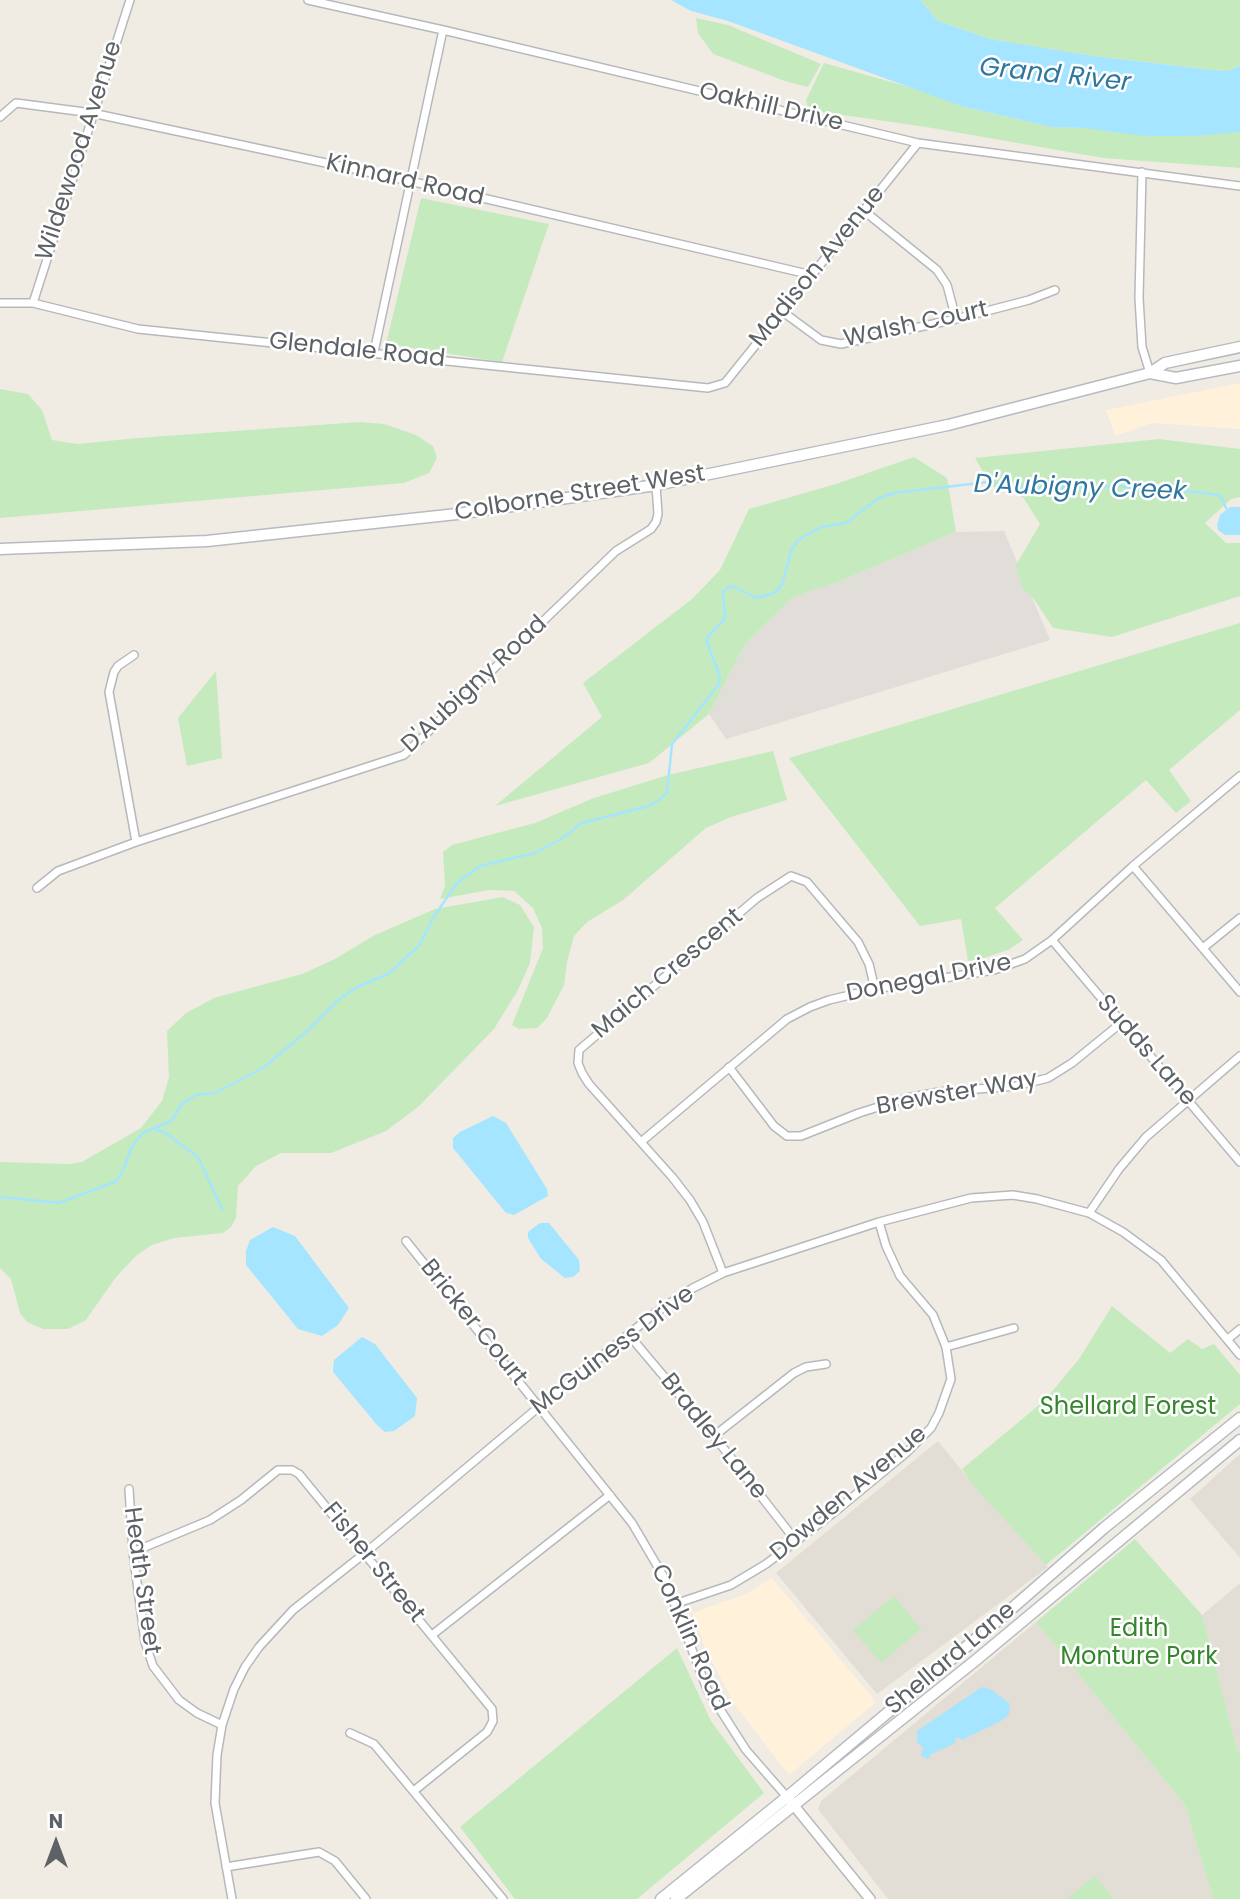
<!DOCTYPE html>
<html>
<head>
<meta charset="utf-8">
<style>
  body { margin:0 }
  #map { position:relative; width:1240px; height:1899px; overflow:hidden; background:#f0ece4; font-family:Poppins,sans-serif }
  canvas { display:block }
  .north { position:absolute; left:21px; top:1808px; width:70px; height:70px; -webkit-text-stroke:5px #fff; paint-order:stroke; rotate:0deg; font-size:19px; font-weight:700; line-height:28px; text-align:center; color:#5c6266 }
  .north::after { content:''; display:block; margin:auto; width:24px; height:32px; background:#5c6266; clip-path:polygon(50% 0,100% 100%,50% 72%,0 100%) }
</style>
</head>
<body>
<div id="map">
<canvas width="1240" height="1899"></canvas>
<div class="north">N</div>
</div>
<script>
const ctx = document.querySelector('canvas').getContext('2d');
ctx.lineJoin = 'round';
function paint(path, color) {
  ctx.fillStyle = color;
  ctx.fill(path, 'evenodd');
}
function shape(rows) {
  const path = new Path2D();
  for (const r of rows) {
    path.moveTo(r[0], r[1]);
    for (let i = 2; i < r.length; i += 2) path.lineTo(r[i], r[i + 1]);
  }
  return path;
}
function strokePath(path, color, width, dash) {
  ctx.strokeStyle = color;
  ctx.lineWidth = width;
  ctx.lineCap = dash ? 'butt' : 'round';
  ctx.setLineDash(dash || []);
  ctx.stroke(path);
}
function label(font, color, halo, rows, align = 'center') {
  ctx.font = font + ' Poppins,sans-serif';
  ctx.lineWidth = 5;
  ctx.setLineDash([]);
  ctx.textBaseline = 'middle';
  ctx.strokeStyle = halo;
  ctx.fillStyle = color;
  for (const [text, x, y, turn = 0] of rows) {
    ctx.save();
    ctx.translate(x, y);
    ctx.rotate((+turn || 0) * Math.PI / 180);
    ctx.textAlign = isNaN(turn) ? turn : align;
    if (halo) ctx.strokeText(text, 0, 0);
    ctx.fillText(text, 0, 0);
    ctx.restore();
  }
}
const commercial = shape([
  [1240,383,1240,429,1152,423,1115,436,1106,410],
  [772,1578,876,1702,789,1775,735,1705,706,1650,692,1613,746,1594]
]);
const industrial = shape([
  [1004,531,1050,640,726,739,709,714,745,644,793,597,835,583,956,532]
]);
const education = shape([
  [938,1441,972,1483,1048,1567,877,1694,776,1573],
  [1240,1454,1240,1558,1190,1499],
  [1240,1583,1240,1751,1238,1752,1202,1615],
  [1036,1622,1185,1805,1213,1899,888,1899,818,1809,821,1801]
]);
const green = shape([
  [920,0,1240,0,1240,66,1227,71,1212,70,1093,56,990,39,938,21],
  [696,18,728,25,821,64,808,87,785,81,713,54,698,33],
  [824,63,923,91,961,106,1051,127,1240,131,1240,168,1103,158,926,127,815,111,807,105,806,100],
  [421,198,549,224,502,362,386,344],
  [0,389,28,394,42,410,52,440,77,444,138,438,360,422,384,424,416,435,433,446,437,458,429,473,404,483,0,518],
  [1159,439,1240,449,1240,497,1231,499,1205,523,1226,543,1240,543,1240,596,1112,637,1053,628,1034,599,1022,588,1016,565,1040,524,1023,497,991,486,975,458],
  [914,457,947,478,956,532,835,583,793,597,745,644,709,714,649,763,495,806,602,717,583,683,692,599,720,570,749,509,836,484],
  [1240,623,1240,710,1169,770,1191,801,1176,813,1146,780,995,908,1023,940,1008,950,984,958,968,961,961,919,920,926,789,758],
  [216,671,222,758,187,766,178,718],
  [773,751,787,800,731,817,706,828,623,900,587,922,574,936,567,962,564,985,547,1018,537,1028,519,1029,512,1025,543,948,542,928,533,908,514,891,489,890,440,899,445,886,443,852,452,845,535,823,594,798,668,775],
  [503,897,520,905,534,927,530,963,518,990,494,1029,419,1106,386,1131,331,1153,281,1153,256,1166,238,1186,236,1218,231,1227,223,1233,174,1238,152,1245,137,1255,116,1277,86,1320,68,1329,43,1329,27,1322,20,1313,11,1279,0,1268,0,1162,69,1164,82,1162,141,1128,162,1101,169,1077,167,1031,186,1013,214,998,302,974,333,960,375,935,435,909],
  [1112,1306,1170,1353,1188,1339,1202,1349,1214,1344,1240,1375,1240,1404,1046,1565,973,1485,962,1469,1045,1400,1079,1359],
  [1135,1539,1202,1615,1238,1752,1240,1751,1240,1899,1213,1899,1185,1805,1036,1622],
  [894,1596,921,1629,881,1663,853,1630],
  [677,1648,711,1721,764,1793,637,1899,515,1899,460,1827],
  [1095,1876,1114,1899,1067,1899]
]);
const water = shape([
  [671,0,920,0,938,21,990,39,1093,56,1212,70,1227,71,1240,66,1240,132,1193,136,1144,136,1084,128,1051,127,961,106,728,21,691,11],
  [1230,507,1240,507,1240,535,1225,535,1218,530,1217,525,1220,515],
  [493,1116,506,1123,547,1189,548,1196,514,1215,506,1213,453,1148,453,1138,460,1132],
  [540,1223,549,1223,579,1260,580,1271,573,1277,565,1278,541,1259,528,1238,528,1232],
  [273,1227,295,1236,349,1308,338,1325,322,1336,298,1329,246,1265,246,1251,250,1240],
  [362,1337,375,1344,417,1398,415,1416,394,1431,385,1432,377,1425,333,1372,334,1360],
  [982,1687,992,1690,1010,1704,1009,1714,1001,1721,962,1740,959,1737,954,1739,956,1743,931,1754,928,1759,921,1756,923,1747,917,1742,917,1731]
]);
const stream = shape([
  [156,1127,158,1131,164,1132,198,1157,222,1209],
  [0,1197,59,1203,117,1181,125,1166,131,1148,143,1133,171,1121,182,1104,196,1095,215,1093,263,1068,307,1031,338,1000,357,987,388,974,419,946,433,918,457,883,480,866,535,853,561,839,582,823,649,806,662,798,667,793,672,744,719,684,720,676,707,643,708,636,725,619,723,592,729,587,735,587,756,598,774,593,782,585,791,551,798,540,821,527,846,523,879,498,894,493,988,482,1031,488,1119,486,1148,490,1161,489,1206,493,1221,496,1226,508]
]);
const minor = shape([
  [308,0,443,30,918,143,1240,186],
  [0,117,16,103,92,113,410,181,812,275],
  [1142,172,1139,298,1142,347,1150,373],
  [863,210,937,270,947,285,956,319],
  [0,303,33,303,138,329,708,388,725,383,918,143],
  [33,303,130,0],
  [783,312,821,340,841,344,956,319,1029,300,1055,290],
  [374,352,443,30],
  [134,655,118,666,114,672,109,692,136,842],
  [1133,866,1240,992],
  [37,888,58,871,136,842,404,755,616,551,651,529,656,522,658,514,656,485],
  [1052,940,1240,1162],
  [1203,948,1240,918],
  [729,1067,774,1126,787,1136,801,1136,859,1113,907,1098,939,1092,1016,1086,1048,1078,1072,1063,1121,1023],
  [641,1142,787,1019,810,1007,829,1000,875,989,994,970,1025,959,1052,940,1133,866,1240,776],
  [1089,1213,1119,1169,1146,1137,1240,1056],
  [406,1241,632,1523,665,1579,707,1689,746,1750,787,1797],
  [723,1273,703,1222,690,1200,673,1178,589,1084,582,1073,578,1063,579,1050,757,898,791,876,807,882,858,942,869,964,875,989],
  [629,1335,714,1436,796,1541],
  [1228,1339,1240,1329],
  [946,1347,1014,1328],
  [714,1436,794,1373,806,1367,826,1364],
  [129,1489,133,1552,145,1642,153,1666,179,1700,197,1713,222,1725],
  [133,1552,210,1520,241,1500,278,1470,292,1470,299,1474,492,1709,493,1721,487,1732,415,1790],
  [675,1604,731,1585,766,1564,837,1510,906,1453,931,1428,939,1413,951,1379,946,1347,933,1315,900,1276,886,1246,879,1222],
  [432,1635,610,1495],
  [350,1733,374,1744,503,1899],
  [226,1867,319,1852,335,1861,366,1899],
  [232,1899,215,1803,217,1755,222,1725,234,1689,245,1667,259,1647,293,1610,365,1553,540,1406,655,1313,693,1288,723,1273,879,1222,971,1198,1013,1195,1037,1199,1089,1213,1123,1232,1161,1260,1240,1355]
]);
const tertiary = shape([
  [787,1797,870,1899]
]);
const secondary = shape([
  [1150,373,1176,378,1240,366],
  [0,549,207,541,457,514,656,485,948,425,1150,373,1165,363,1240,347],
  [986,1631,1104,1528,1240,1418],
  [661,1899,787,1797,978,1637],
  [676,1899,976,1660,1240,1440]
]);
const streetNames = [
  ["Oakhill Drive",771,108,13],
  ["Wildewood Avenue",80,151,-72],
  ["Kinnard Road",405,181,13],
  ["Madison Avenue",818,267,-51],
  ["Walsh Court",916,325,-12],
  ["Glendale Road",357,351,6],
  ["Colborne Street West",580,494,-9],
  ["D'Aubigny Road",475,685,-43],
  ["Maich Crescent",668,974,-40],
  ["Donegal Drive",929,979,-11],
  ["Sudds Lane",1146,1051,49],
  ["Brewster Way",957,1094,-10],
  ["Bricker Court",473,1323,51],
  ["McGuiness Drive",613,1351,-37],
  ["Bradley Lane",713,1437,51],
  ["Dowden Avenue",849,1494,-40],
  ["Fisher Street",373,1563,51],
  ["Heath Street",141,1581,82],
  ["Conklin Road",689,1638,66],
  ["Shellard Lane",951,1659,-40]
];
const parkNames = [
  ["Shellard Forest",1128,1408],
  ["Edith",1139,1630],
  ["Monture Park",1139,1658]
];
const waterNames = [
  ["Grand River",1055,76,6],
  ["D'Aubigny Creek",1080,489,2]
];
paint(commercial, '#fff1da');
paint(industrial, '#e1ded9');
paint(education, '#e2ddd5');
paint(green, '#c5eabe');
paint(water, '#a5e5ff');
strokePath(stream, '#a5e5ff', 2.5);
strokePath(minor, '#b5b9bc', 10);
strokePath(tertiary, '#b5b9bc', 12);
strokePath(secondary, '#b6bbc0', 13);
strokePath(minor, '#fff', 7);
strokePath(tertiary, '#fff', 9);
strokePath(secondary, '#fff', 10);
label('24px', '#5c6266', '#fff', streetNames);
label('24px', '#35852c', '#fff', parkNames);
label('italic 26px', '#3077a0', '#fff', waterNames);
</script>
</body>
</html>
